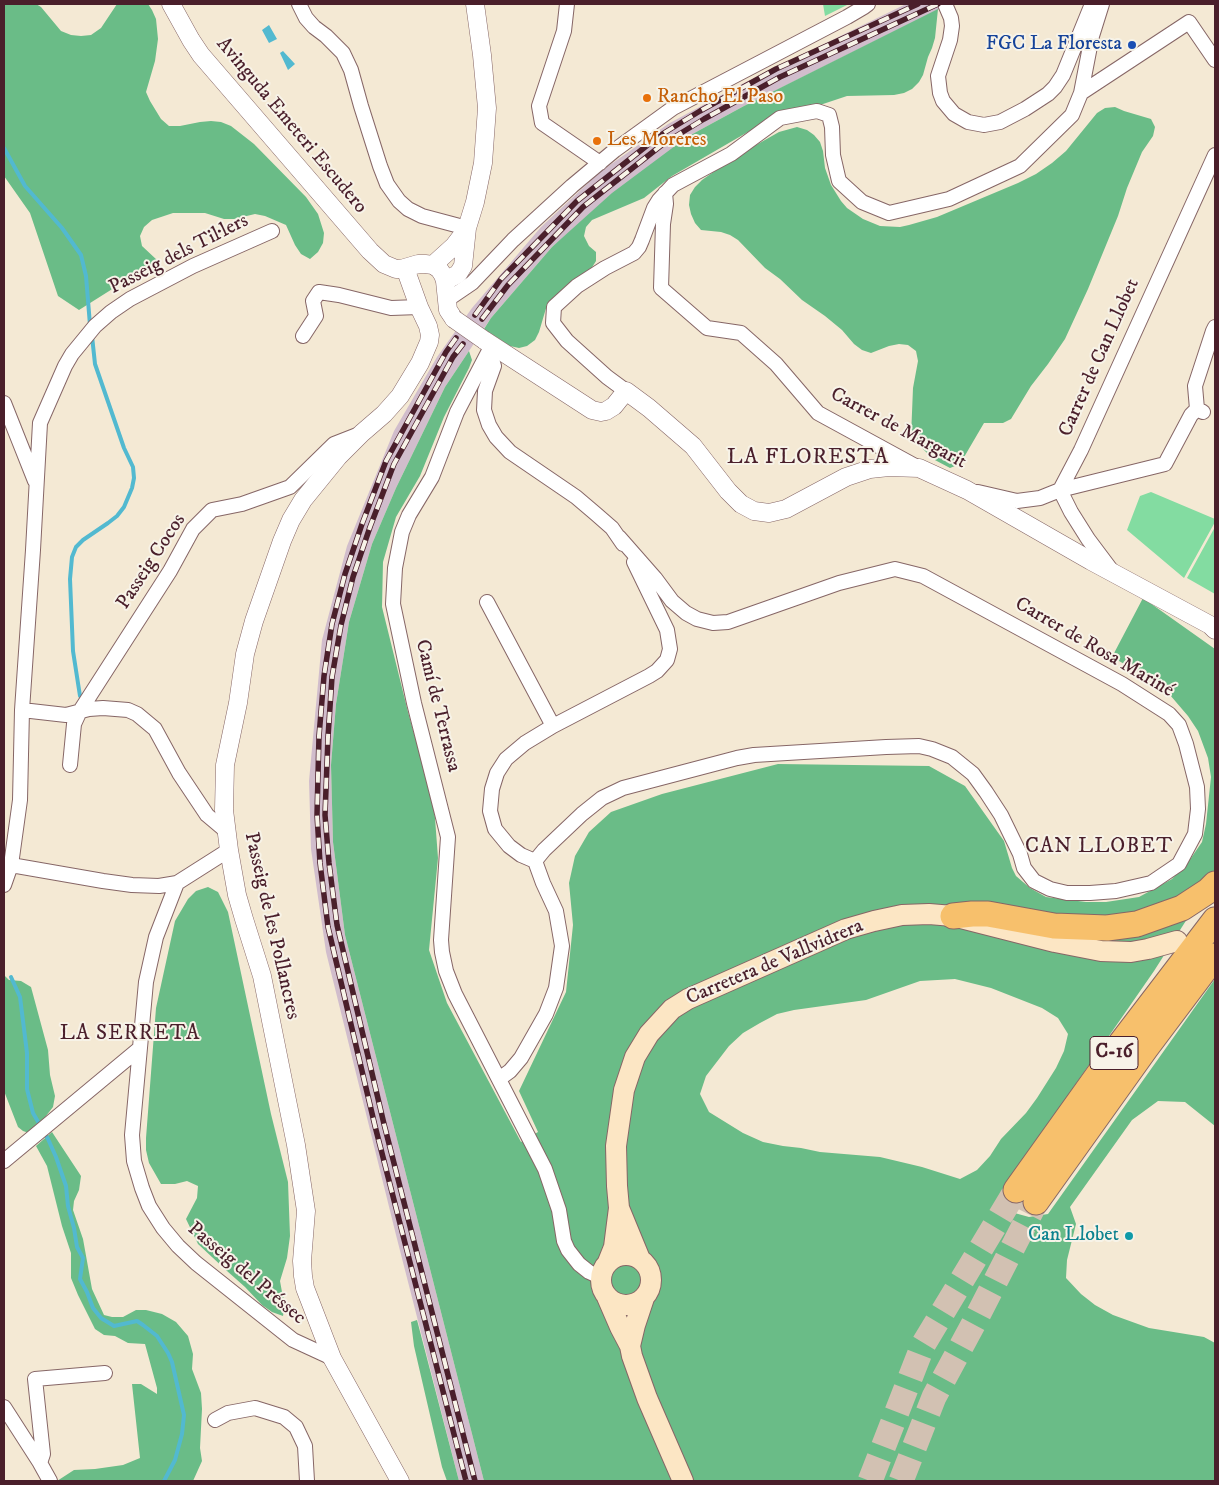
<!DOCTYPE html>
<html>
<head>
<meta charset="utf-8">
<style>
  body { margin:0 }
  #map { position:relative; width:1219px; height:1485px; overflow:hidden; background:#f4e9d4; font-family:"IM FELL DW Pica",serif }
  canvas { display:block }
  .frame { position:absolute; inset:0; border:5px solid #4a1f2b; pointer-events:none }
</style>
</head>
<body>
<div id="map">
<canvas width="1219" height="1485"></canvas>
<div class="frame"></div>
</div>
<script>
const ctx = document.querySelector('canvas').getContext('2d');
ctx.lineJoin = 'round';
function paint(path, color) {
  ctx.fillStyle = color;
  ctx.fill(path, 'evenodd');
}
function shape(rows) {
  const path = new Path2D();
  for (const r of rows) {
    if (r.length === 3) {
      path.moveTo(r[0] + r[2], r[1]);
      path.arc(r[0], r[1], r[2], 0, 2 * Math.PI);
      continue;
    }
    path.moveTo(r[0], r[1]);
    for (let i = 2; i < r.length; i += 2) path.lineTo(r[i], r[i + 1]);
  }
  return path;
}
function strokePath(path, color, width, dash) {
  ctx.strokeStyle = color;
  ctx.lineWidth = width;
  ctx.lineCap = dash ? 'butt' : 'round';
  ctx.setLineDash(dash || []);
  ctx.stroke(path);
}
function label(font, color, halo, rows, align = 'center') {
  ctx.font = font + ' "IM FELL DW Pica",serif';
  ctx.lineWidth = 4;
  ctx.setLineDash([]);
  ctx.textBaseline = 'middle';
  ctx.strokeStyle = halo;
  ctx.fillStyle = color;
  for (const [text, x, y, turn = 0] of rows) {
    ctx.save();
    ctx.translate(x, y);
    ctx.rotate((+turn || 0) * Math.PI / 180);
    ctx.textAlign = isNaN(turn) ? turn : align;
    if (halo) ctx.strokeText(text, 0, 0);
    ctx.fillText(text, 0, 0);
    ctx.restore();
  }
}
const industrial = shape([
  [906,4,950,4,744,106,687,137,552,247,491,318,445,387,396,488,372,544,349,622,336,704,331,765,333,842,345,935,484,1481,459,1481,396,1235,326,952,311,849,309,781,322,640,347,546,394,431,437,357,472,308,541,227,600,172,668,124,740,85]
]);
const green = shape([
  [823,4,849,4,825,16],
  [1151,492,1215,519,1215,522,1184,578,1127,530,1140,496],
  [1215,527,1215,594,1187,578]
]);
const forest = shape([
  [4,4,36,4,41,7,61,31,71,35,81,36,91,35,101,28,117,4,148,4,152,10,156,19,158,39,155,61,146,92,150,101,161,119,169,126,180,126,200,122,211,121,221,122,231,126,254,144,306,197,318,214,324,233,323,243,318,252,310,259,301,254,295,245,286,225,265,216,255,214,234,219,224,219,205,213,173,213,152,220,144,227,140,236,142,246,157,260,156,270,145,273,125,281,79,310,58,296,30,213,4,176],
  [938,9,935,38,932,48,928,57,923,75,919,82,912,89,904,93,894,95,847,96,820,105,784,111,672,176,644,198,592,220,586,227,584,236,589,246,596,252,596,261,591,269,547,305,539,332,535,340,527,346,519,348,510,346,484,329,491,318,552,247,612,193,687,137,744,106],
  [1115,107,1124,111,1151,119,1155,127,1153,136,1142,152,1127,188,1118,216,1088,289,1065,339,1048,364,1031,386,1011,419,1003,423,984,423,960,464,950,468,933,459,911,437,913,388,918,361,916,351,908,345,899,344,889,346,871,353,862,350,854,344,842,330,825,316,802,300,780,279,765,268,738,240,730,235,721,232,701,230,695,223,691,214,689,205,690,195,695,187,702,180,735,157,779,132,797,127,807,130,814,135,820,142,823,151,825,168,831,185,841,201,847,208,863,219,880,226,900,227,909,225,937,217,1018,183,1036,174,1052,163,1066,151,1097,113,1105,108],
  [469,351,472,360,469,368,444,417,420,476,396,517,383,562,382,607,408,712,434,805,438,858,429,950,447,1003,521,1142,538,1132,519,1091,566,992,573,925,569,883,575,856,589,832,611,812,662,794,778,764,929,766,965,786,1004,841,1012,868,1016,876,1030,888,1046,897,1086,902,1106,902,1139,897,1172,879,1191,858,1202,842,1206,824,1211,777,1208,758,1198,731,1188,716,1170,695,1147,677,1112,657,1143,598,1215,649,1215,875,1154,971,1005,1186,1001,1204,1011,1212,1029,1217,1048,1214,1215,979,1215,1126,1185,1102,1158,1101,1132,1120,1070,1207,1076,1224,1067,1260,1066,1278,1081,1294,1095,1305,1113,1315,1149,1328,1204,1337,1215,1343,1215,1481,484,1481,345,935,333,842,331,765,336,704,349,622,372,544,396,488,445,387],
  [955,979,991,988,1042,1008,1058,1018,1068,1034,1064,1051,1056,1068,1037,1098,1026,1113,1001,1139,990,1156,977,1170,960,1179,922,1167,880,1157,820,1152,801,1148,783,1146,763,1142,743,1133,709,1112,700,1094,706,1076,729,1046,743,1033,760,1023,777,1014,794,1010,866,1000,920,981],
  [208,887,218,892,228,912,271,1114,288,1182,290,1236,287,1258,280,1281,282,1292,285,1304,283,1316,272,1312,262,1305,245,1287,227,1271,198,1244,186,1219,197,1198,198,1186,187,1181,175,1184,161,1184,149,1163,146,1150,146,1138,156,1008,175,921,188,899,196,891],
  [4,975,9,980,21,981,31,987,48,1050,50,1075,55,1096,53,1107,35,1130,29,1133,23,1131,18,1127,4,1091],
  [52,1132,81,1176,79,1190,74,1201,73,1210,83,1239,92,1289,104,1315,112,1317,123,1317,136,1310,146,1310,162,1314,176,1322,188,1336,193,1354,192,1369,201,1393,202,1409,200,1448,202,1461,193,1481,57,1481,74,1470,95,1469,123,1465,140,1458,132,1384,141,1384,157,1394,157,1388,145,1344,128,1343,115,1336,104,1335,95,1329,78,1295,71,1278,71,1253,62,1226,47,1166,36,1146],
  [417,1320,459,1481,447,1481,442,1467,414,1346,411,1322]
]);
const water = shape([
  [269,25,277,39,269,43,262,30],
  [283,51,295,64,288,70,280,53]
]);
const stream = shape([
  [4,148,25,186,62,228,81,255,86,276,90,325],
  [80,696,73,651,70,579,72,557,76,547,83,540,108,523,117,516,124,507,132,488,134,478,133,467,124,448,95,364,92,336],
  [11,977,20,997,27,1053,27,1089,33,1113,48,1139,56,1157,66,1186,68,1206,74,1228,77,1247,83,1258,80,1279,87,1292,93,1308,101,1318,114,1326,137,1321,143,1325,157,1336,168,1353,172,1362,184,1415,182,1434,175,1460,164,1481]
]);
const motorwayTunnel = shape([
  [870,1481,923,1345,1016,1190],
  [901,1481,934,1397,975,1321,1036,1202]
]);
const minor = shape([
  [299,4,306,18,314,27,326,36,343,53,351,70,361,106,380,166,387,184,399,201,408,209,422,216,467,228],
  [567,4,564,31,539,106,542,123,600,163],
  [945,4,951,18,952,26,950,40,938,76,940,93,943,101,954,114,968,122,984,125,1000,122,1025,109,1048,94,1055,87,1063,75,1092,4],
  [1081,93,1189,22,1215,60],
  [665,193,666,204,663,224,661,288,707,328,741,333,776,364,818,413,917,467],
  [447,300,472,283,513,240,572,186,615,150,673,108,847,17,864,7,868,4],
  [303,336,316,316,313,301,319,292,339,295,391,308,419,307],
  [492,345,457,412,432,477,409,515,402,532,395,568,393,604,414,703,448,837,441,940,442,952,446,971,455,994,545,1169,559,1210,564,1241,568,1250,579,1264,589,1272,600,1277],
  [489,350,494,366,485,391,484,410,489,425,496,437,510,452,576,497,596,514,612,528,623,544],
  [626,391,607,377,567,341,553,323,554,307,577,286,605,268,634,253,639,247,642,240,654,208,659,200,673,185,731,154,780,118,817,111,829,115,832,127,833,155,839,181,862,202,889,213,949,199,1020,166,1072,115,1081,93,1092,36,1102,4],
  [4,403,35,481],
  [1197,409,1195,386,1213,331,1215,327],
  [1060,490,1081,450,1215,155],
  [1060,490,1071,512,1088,539,1112,571],
  [978,492,1017,501,1040,498,1060,490,1165,464,1191,415,1197,409,1203,412],
  [487,602,553,726],
  [22,710,66,715,89,709,103,708,128,710,137,714,155,729,179,773,207,815,226,831],
  [70,765,74,724,80,711,170,571,193,529,212,510,242,504,290,487,334,444,357,435],
  [535,861,544,850,582,814,602,798,623,788,737,758,754,755,886,747,919,746,932,749,952,757,973,774,986,792,1001,815,1020,854,1024,868,1034,881,1050,889,1067,893,1090,893,1116,891,1151,883,1179,864,1195,834,1198,809,1197,787,1186,744,1179,725,1169,714,1122,684,923,576,895,569,839,583,728,622,713,623,697,619,686,613,672,601,655,578,619,537],
  [11,865,103,881,132,885,159,886,177,883,229,850],
  [177,883,156,937,146,982,132,1135,134,1161,142,1188,149,1206,163,1228,178,1246,196,1263,293,1340,332,1358],
  [4,885,11,865,20,800,22,710,33,550,40,423,65,366,72,354,95,326,111,312,130,299,193,266,272,231],
  [499,1079,510,1071,521,1058,546,1014,556,988,562,946,556,911,543,883,535,861,521,855,509,846,495,829,490,811,492,789,497,773,506,759,525,743,553,726,649,676,657,671,667,660,670,649,667,630,634,562],
  [4,1161,139,1049],
  [4,1407,40,1463,50,1481],
  [215,1420,228,1413,255,1408,284,1417,296,1427,305,1446,307,1481],
  [40,1463,43,1454,35,1379,105,1373]
]);
const tertiary = shape([
  [171,4,191,40,201,55,370,251,384,264,396,269,401,269,418,264,425,264,433,265,439,269,443,275,445,281,448,310,454,319],
  [433,265,454,246,467,229],
  [445,281,458,274,463,266,467,228,475,202,483,163,487,108,482,55,475,4],
  [484,340,592,410,601,412,606,411,614,406,626,391,649,408,693,446,728,491,741,504,754,511,769,513,786,509,846,477,870,469,889,467,919,468,967,490,1091,561,1210,625,1215,630],
  [400,1481,332,1358,305,1288,303,1276,302,1261,306,1211,296,1145,262,976,244,919,237,895,229,850,224,810,225,765,238,703,245,654,254,621,282,541,291,520,303,500,338,457,362,433,384,414,400,396,420,363,429,342,430,335,428,326,419,307,405,268]
]);
const secondary = shape([
  [619,1208,640,1259],
  [626,1280,25],
  [608,1262,614,1247,619,1208,617,1186,616,1146,624,1090,635,1057,649,1034,672,1009,688,999,846,929,874,921,902,915,929,914,953,916,1055,942,1101,951,1131,952,1148,949,1177,941],
  [607,1297,620,1327,630,1346,632,1356,647,1398,683,1481],
  [630,1346,635,1325,644,1298]
]);
const motorway = shape([
  [953,916,972,914,988,914,1054,926,1107,928,1137,924,1182,908,1208,891,1215,884],
  [1016,1190,1118,1047,1215,920],
  [1036,1202,1146,1048,1215,956]
]);
const rail = shape([
  [475,315,501,279,577,201,659,136,700,111,776,69,918,4],
  [482,319,508,285,583,207,663,144,704,119,780,77,938,4],
  [456,338,446,352,386,461,362,524,345,574,332,624,324,676,319,736,317,815,320,863,328,927,375,1126,466,1481],
  [463,344,453,357,394,464,370,527,353,577,341,625,332,677,328,737,325,815,329,863,337,925,384,1124,475,1481]
]);
const tertiaryBridge = shape([
  [454,319,484,340]
]);
const markers = [
  [1132,45,5,"#1a4fb4"],
  [647,98,5,"#e8710a"],
  [597,141,5,"#e8710a"],
  [1129,1236,5,"#0f9aa8"]
];
const shields = [
  [1114,1053,48]
];
const shieldNames = [
  ["C-16",1114,1053]
];
const transitNames = [
  ["FGC La Floresta",1122,45]
];
const foodNames = [
  ["Rancho El Paso",657,98],
  ["Les Moreres",607,141]
];
const streetNames = [
  ["Avinguda Emeteri Escudero",291,126,50],
  ["Passeig dels Til·lers",179,255,-27],
  ["Carrer de Can Llobet",1100,358,-66],
  ["Carrer de Margarit",898,429,28],
  ["Passeig Cocos",152,562,-57],
  ["Carrer de Rosa Mariné",1094,648,30],
  ["Camí de Terrassa",437,706,76],
  ["Passeig de les Pollancres",271,926,77],
  ["Carretera de Vallvidrera",775,963,-23],
  ["Passeig del Préssec",246,1274,40]
];
const cultureNames = [
  ["Can Llobet",1119,1236]
];
const neighbourhoodNames = [
  ["CAN LLOBET",1099,848],
  ["LA SERRETA",130,1035]
];
const quarterNames = [
  ["LA FLORESTA",808,458]
];
paint(industrial, '#d1bdcc');
paint(green, '#83dca1');
paint(forest, '#6abc87');
paint(water, '#52b9d0');
strokePath(stream, '#52b9d0', 4);
strokePath(motorwayTunnel, '#d2c1b2', 25, [25, 12]);
strokePath(minor, '#866666', 16);
strokePath(tertiary, '#866666', 19);
strokePath(secondary, '#866666', 22);
strokePath(motorway, '#866666', 27);
strokePath(minor, '#fff', 14);
strokePath(tertiary, '#fff', 18);
strokePath(secondary, '#fce6c4', 20);
strokePath(motorway, '#f7c06c', 25);
strokePath(rail, '#4a1f2b', 5.5);
strokePath(rail, '#f7f3e8', 4, [11]);
strokePath(tertiaryBridge, '#866666', 19, []);
strokePath(tertiaryBridge, '#fff', 18);
for (const [x, y, r, color] of markers) {
  const dot = new Path2D();
  dot.arc(x, y, r, 0, 2 * Math.PI);
  ctx.fillStyle = color;
  ctx.fill(dot);
  strokePath(dot, '#f7f3e8', 2);
}
for (const [x, y, w] of shields) {
  const box = new Path2D();
  box.roundRect(x - w / 2, y - 16.5, w, 33, 4);
  ctx.fillStyle = '#f7f3e8';
  ctx.fill(box);
  strokePath(box, '#4a1f2b', 1);
}
label('bold 19px', '#4a1f2b', null, shieldNames);
label('20px', '#164399', '#f7f3e8', transitNames, 'right');
label('20px', '#c56008', '#f7f3e8', foodNames, 'left');
label('20px', '#4a1f2b', '#f7f3e8', streetNames);
label('20px', '#0d838f', '#f7f3e8', cultureNames, 'right');
ctx.letterSpacing = '1px';
label('21px', '#4a1f2b', '#f7f3e8', neighbourhoodNames);
ctx.letterSpacing = '0px';
ctx.letterSpacing = '1px';
label('22px', '#4a1f2b', '#f7f3e8', quarterNames);
ctx.letterSpacing = '0px';
</script>
</body>
</html>
